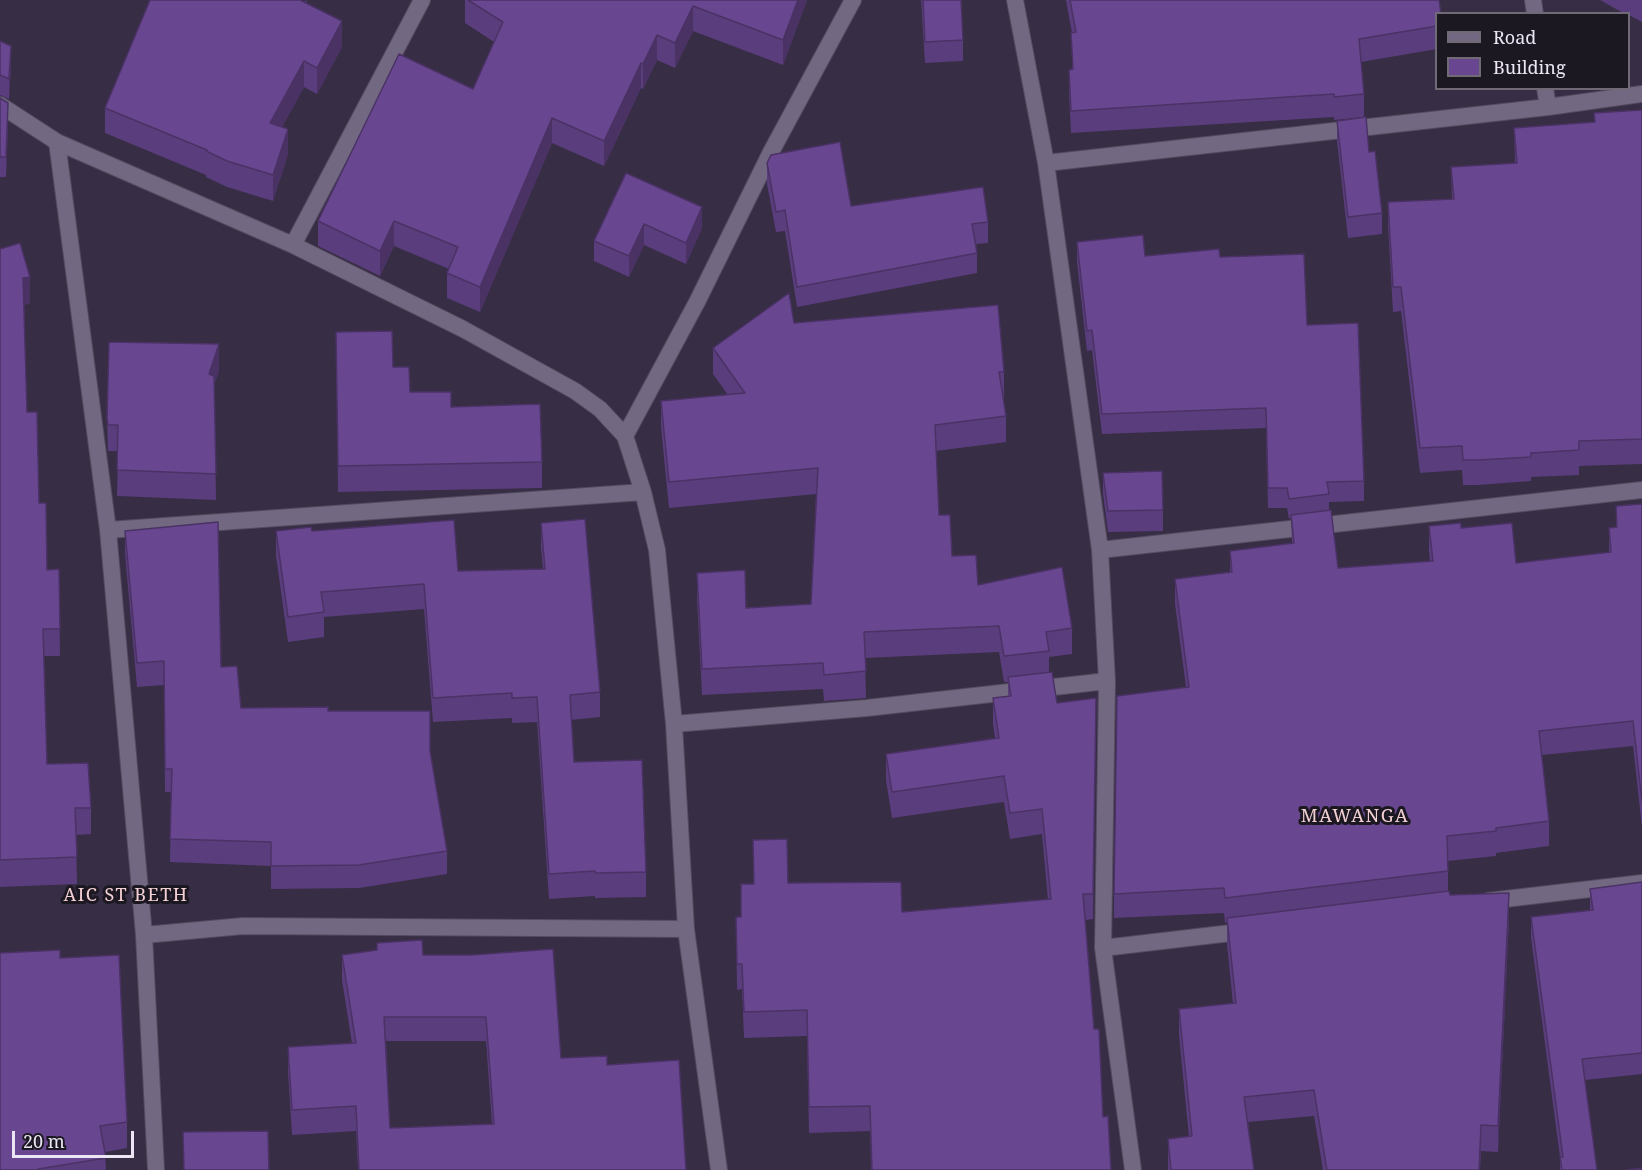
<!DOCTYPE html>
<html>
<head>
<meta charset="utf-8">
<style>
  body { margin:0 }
  #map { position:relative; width:1642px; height:1170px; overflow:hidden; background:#372d44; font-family:"Noto Serif",serif }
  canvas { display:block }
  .legend { position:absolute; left:1435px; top:12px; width:195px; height:78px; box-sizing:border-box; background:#1c1822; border:2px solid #6f6a76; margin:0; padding:8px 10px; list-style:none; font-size:18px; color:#ebe5f4 }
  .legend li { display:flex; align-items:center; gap:12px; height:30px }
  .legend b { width:30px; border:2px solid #6f6a76 }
  .scale { position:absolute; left:12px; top:1131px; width:122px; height:27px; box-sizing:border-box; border:3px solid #ebe5f4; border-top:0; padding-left:8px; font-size:18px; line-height:21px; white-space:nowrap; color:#ebe5f4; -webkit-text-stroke:4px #1c1822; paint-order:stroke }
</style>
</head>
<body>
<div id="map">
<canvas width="1642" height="1170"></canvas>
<ul class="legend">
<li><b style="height:8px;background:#736882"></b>Road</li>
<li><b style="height:16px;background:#694790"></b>Building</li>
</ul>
<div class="scale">20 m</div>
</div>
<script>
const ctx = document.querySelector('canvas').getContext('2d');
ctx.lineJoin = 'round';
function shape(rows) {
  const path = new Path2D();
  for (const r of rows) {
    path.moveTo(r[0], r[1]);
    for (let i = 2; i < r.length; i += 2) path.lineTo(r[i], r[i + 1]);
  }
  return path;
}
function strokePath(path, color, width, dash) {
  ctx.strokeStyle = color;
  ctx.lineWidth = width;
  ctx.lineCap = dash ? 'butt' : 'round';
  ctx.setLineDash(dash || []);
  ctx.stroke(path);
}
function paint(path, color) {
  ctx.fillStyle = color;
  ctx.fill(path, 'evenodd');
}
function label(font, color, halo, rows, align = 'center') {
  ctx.font = font + ' "Noto Serif",serif';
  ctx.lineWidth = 6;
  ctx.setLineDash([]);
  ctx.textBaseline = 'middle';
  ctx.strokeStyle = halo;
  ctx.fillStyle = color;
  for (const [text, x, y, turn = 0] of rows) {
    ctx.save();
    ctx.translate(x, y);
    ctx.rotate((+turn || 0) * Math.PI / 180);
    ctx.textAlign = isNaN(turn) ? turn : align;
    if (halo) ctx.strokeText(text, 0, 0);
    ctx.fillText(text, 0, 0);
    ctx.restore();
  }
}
const minor = shape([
  [1015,0,1046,163,1100,550,1107,681,1103,948,1133,1170],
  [1533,0,1535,14],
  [1545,88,1548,107],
  [0,105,57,142,293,245,463,329,575,391,600,409,625,436,643,492,657,550,674,724,686,929,719,1170],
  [57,142,108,530,144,935,156,1170],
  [1046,163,1548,107,1642,94],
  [293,245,422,0],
  [625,436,697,302,771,152,853,0],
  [108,530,643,492],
  [1100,550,1642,490],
  [674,724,867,708,1107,681],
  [1488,901,1642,883],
  [144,935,243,926,686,929],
  [1103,948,1248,931]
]);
const wall = shape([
  [307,0,306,3,342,47,317,94,304,87,282,127,288,154,273,201,227,187,206,177,206,175,105,133,105,108],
  [465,0,807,0,783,65,693,31,675,68,657,60,643,89,641,88,604,166,552,143,480,312,447,298,447,273,449,269,394,246,380,276,318,246,318,221,473,89,494,42,465,23],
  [921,0,961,0,963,40,963,61,925,63],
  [1066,0,1439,0,1437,14,1437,49,1361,62,1364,94,1364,117,1334,120,1334,117,1071,133,1069,92,1069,70,1072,69,1072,33],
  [1600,0,1642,0,1642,22,1629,15,1629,14,1625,14],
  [0,41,11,66,9,99,0,95],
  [0,98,8,123,6,177,0,177],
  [1642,110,1642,464,1579,466,1579,475,1531,477,1531,481,1478,485,1463,485,1462,470,1420,473,1401,311,1393,312,1388,226,1388,202,1452,199,1451,167,1515,163,1514,128,1594,122],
  [1337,121,1369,152,1382,213,1382,234,1348,238,1337,141],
  [767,163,851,206,988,222,988,243,976,244,977,253,977,273,797,307,785,231,776,232,767,184],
  [626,173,702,228,686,264,644,245,629,277,594,261,594,241],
  [1077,242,1145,256,1220,257,1307,325,1364,481,1364,501,1329,502,1329,511,1338,568,1430,561,1429,551,1429,526,1461,528,1516,563,1609,553,1609,528,1616,527,1616,506,1642,504,1642,827,1633,746,1542,755,1549,821,1549,846,1496,853,1496,856,1448,861,1448,891,1450,895,1509,919,1498,1152,1481,1151,1480,1170,1323,1170,1314,1116,1248,1122,1254,1170,1168,1170,1168,1139,1189,1137,1179,1035,1179,1009,1233,1004,1227,944,1227,922,1225,923,1224,913,1114,918,1114,894,1186,687,1175,604,1175,579,1230,572,1230,551,1292,543,1291,518,1289,519,1287,508,1268,508,1266,428,1102,434,1092,350,1087,351,1077,262],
  [0,249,30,303,24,305,27,412,47,570,59,569,60,656,43,656,47,764,91,808,91,834,76,835,77,884,0,887],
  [794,323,1004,372,1004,398,1003,398,1006,416,1006,442,936,451,939,515,952,556,978,585,1072,628,1072,654,1049,657,1049,673,1057,703,1096,698,1093,919,1085,920,1094,1029,1103,1117,1111,1170,871,1170,870,1131,809,1133,807,1036,744,1038,742,989,737,990,736,917,741,917,753,884,753,840,788,883,902,912,1048,900,1042,834,1010,839,1004,802,892,818,886,780,886,754,995,738,993,724,993,698,1008,696,1008,682,1004,682,999,652,865,658,866,698,824,701,823,689,702,695,697,599,697,573,746,608,811,604,816,494,669,508,661,427,661,401,728,395,713,374,713,348],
  [336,332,393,367,410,392,451,407,542,462,542,488,338,492],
  [219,371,214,384,216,500,117,496,118,451,108,451,107,418],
  [1103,473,1163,510,1163,531,1108,532,1103,494],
  [541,523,600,692,600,717,571,720,574,762,646,872,646,897,595,898,595,896,549,899,537,722,512,723,512,718,433,722,424,609,324,617,324,637,288,642,276,556,276,531,312,531,458,571,543,569,541,547],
  [125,531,221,667,241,708,328,711,430,751,447,851,447,874,359,888,271,889,271,866,170,862,171,792,165,792,164,685,137,687,125,554],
  [1642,882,1642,1074,1585,1080,1597,1170,1560,1170,1560,1157,1531,938,1531,917,1590,911,1590,889],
  [377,943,423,955,561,1058,607,1065,686,1170,358,1170,356,1131,292,1135,288,1072,288,1047,352,1043,342,980,342,955,377,951],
  [386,1041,486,1041,492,1124,390,1128],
  [60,958,127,1122,127,1148,105,1152,106,1170,0,1170]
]);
const shadedWall = shape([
  [798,0,807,0,783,65,783,40],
  [693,6,693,31,675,68,675,43],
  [342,21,342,47,317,94,317,68],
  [657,35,657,60,643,89,643,64],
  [11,46,11,66,9,99,9,79],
  [304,61,304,87,270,149,270,123],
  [641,63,641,88,604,166,604,141],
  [8,103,8,123,6,177,6,157],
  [552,118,552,143,480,312,480,287],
  [288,129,288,154,273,201,273,175],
  [702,207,702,228,686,264,686,243],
  [394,221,394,246,380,276,380,251],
  [644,224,644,245,629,277,629,256],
  [30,277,30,303,23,305,23,278],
  [219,344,219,371,209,400,209,374],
  [1509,893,1509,919,1498,1152,1498,1126],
  [1481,1125,1480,1170,1479,1170]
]);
const building = shape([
  [150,0,300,0,342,21,317,68,304,61,270,123,288,129,273,175,227,161,206,151,207,150,105,108,150,0],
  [468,0,798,0,783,40,693,6,675,43,657,35,643,64,641,63,604,141,552,118,480,287,447,273,458,247,394,221,380,251,318,221,399,54,473,89,503,22,468,0],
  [923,0,961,0,963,40,925,42,923,0],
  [1070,0,1439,0,1441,14,1437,14,1437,26,1359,39,1364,94,1334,97,1334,94,1071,111,1069,70,1073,69,1071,33,1076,32,1070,0],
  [0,41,11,46,9,79,0,75,0,41],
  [0,98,8,103,6,157,0,157,0,98],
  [1642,110,1642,439,1579,441,1579,450,1531,453,1531,457,1478,460,1463,460,1462,446,1420,448,1401,287,1393,287,1388,202,1454,199,1451,167,1517,163,1514,128,1595,122,1594,113,1642,110],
  [1366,117,1369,152,1375,151,1382,213,1348,217,1337,121,1366,117],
  [840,142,851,206,983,187,988,222,972,224,977,253,797,287,785,210,776,212,767,163,771,155,840,142],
  [626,173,702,207,686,243,644,224,629,256,594,241,626,173],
  [1143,235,1145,256,1219,249,1220,257,1304,254,1307,325,1358,323,1364,481,1327,482,1329,494,1289,499,1287,488,1268,488,1266,408,1102,414,1092,330,1087,331,1077,242,1143,235],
  [20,243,30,277,23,278,27,412,37,412,39,503,46,503,47,570,59,569,60,629,43,629,47,764,88,763,91,808,75,808,77,857,0,860,0,249,20,243],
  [789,293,794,323,998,305,1004,372,999,372,1006,416,935,425,939,515,950,515,952,556,976,555,978,585,1062,567,1072,628,1046,632,1049,651,1004,656,999,626,864,632,866,671,824,675,823,663,702,669,697,573,745,570,746,608,811,604,818,468,669,482,661,401,745,393,713,348,789,293],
  [392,331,393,367,409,367,410,392,451,392,451,407,540,404,542,462,338,466,336,332,392,331],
  [109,342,219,344,209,374,214,376,216,474,117,470,118,425,108,425,107,418,109,342],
  [1162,471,1163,510,1108,511,1103,473,1162,471],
  [1642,504,1642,802,1633,721,1539,731,1549,821,1496,828,1496,831,1447,836,1448,871,1225,898,1224,888,1114,894,1117,696,1189,687,1175,579,1232,572,1230,551,1294,543,1291,515,1331,510,1338,568,1433,561,1429,526,1461,523,1461,528,1512,523,1516,563,1611,552,1609,528,1617,527,1616,506,1642,504],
  [585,519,600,692,570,695,574,762,642,760,646,872,595,873,595,871,549,874,537,697,512,698,512,693,433,698,424,584,321,592,324,612,288,617,276,531,311,527,312,531,454,520,458,571,545,569,541,523,585,519],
  [218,522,221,667,237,666,241,708,328,707,328,711,430,711,430,751,447,851,359,865,271,866,271,842,170,839,172,769,165,769,164,661,137,663,125,531,218,522],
  [1052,672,1057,703,1096,698,1093,894,1083,894,1094,1029,1099,1029,1103,1117,1108,1116,1111,1170,872,1170,870,1106,809,1107,807,1010,744,1012,742,964,737,964,736,917,741,917,741,884,754,884,753,840,787,839,788,883,901,882,902,912,1051,899,1042,809,1010,813,1004,776,892,792,886,754,999,738,993,698,1011,696,1008,677,1052,672],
  [1642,882,1642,1053,1582,1059,1597,1170,1562,1170,1560,1157,1563,1157,1531,917,1593,910,1590,889,1642,882],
  [1449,891,1450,895,1509,893,1498,1126,1481,1125,1479,1170,1327,1170,1314,1090,1244,1097,1254,1170,1171,1170,1168,1139,1192,1136,1179,1009,1236,1003,1227,918,1449,891],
  [422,940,423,955,472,955,553,949,561,1058,607,1056,607,1065,679,1060,686,1170,359,1170,356,1106,292,1110,288,1047,356,1043,342,955,377,950,377,943,422,940],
  [384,1017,486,1017,494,1124,390,1128,384,1017],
  [60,950,60,958,119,955,127,1122,100,1126,106,1158,38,1169,38,1170,0,1170,0,953,60,950],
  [268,1131,269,1170,184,1170,183,1132,268,1131],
  [1642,1168,1642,1170,1626,1170,1642,1168]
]);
const quarterNames = [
  ["MAWANGA",1355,817],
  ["AIC ST BETH",126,896]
];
strokePath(minor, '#534b5f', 18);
strokePath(minor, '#736882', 16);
paint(wall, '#5a3d7c');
paint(shadedWall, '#4a3265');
paint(building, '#694790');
strokePath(building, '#4a3265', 1.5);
ctx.letterSpacing = '1.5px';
label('18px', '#f3d0d4', '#1c1822', quarterNames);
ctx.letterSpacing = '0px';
</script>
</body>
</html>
